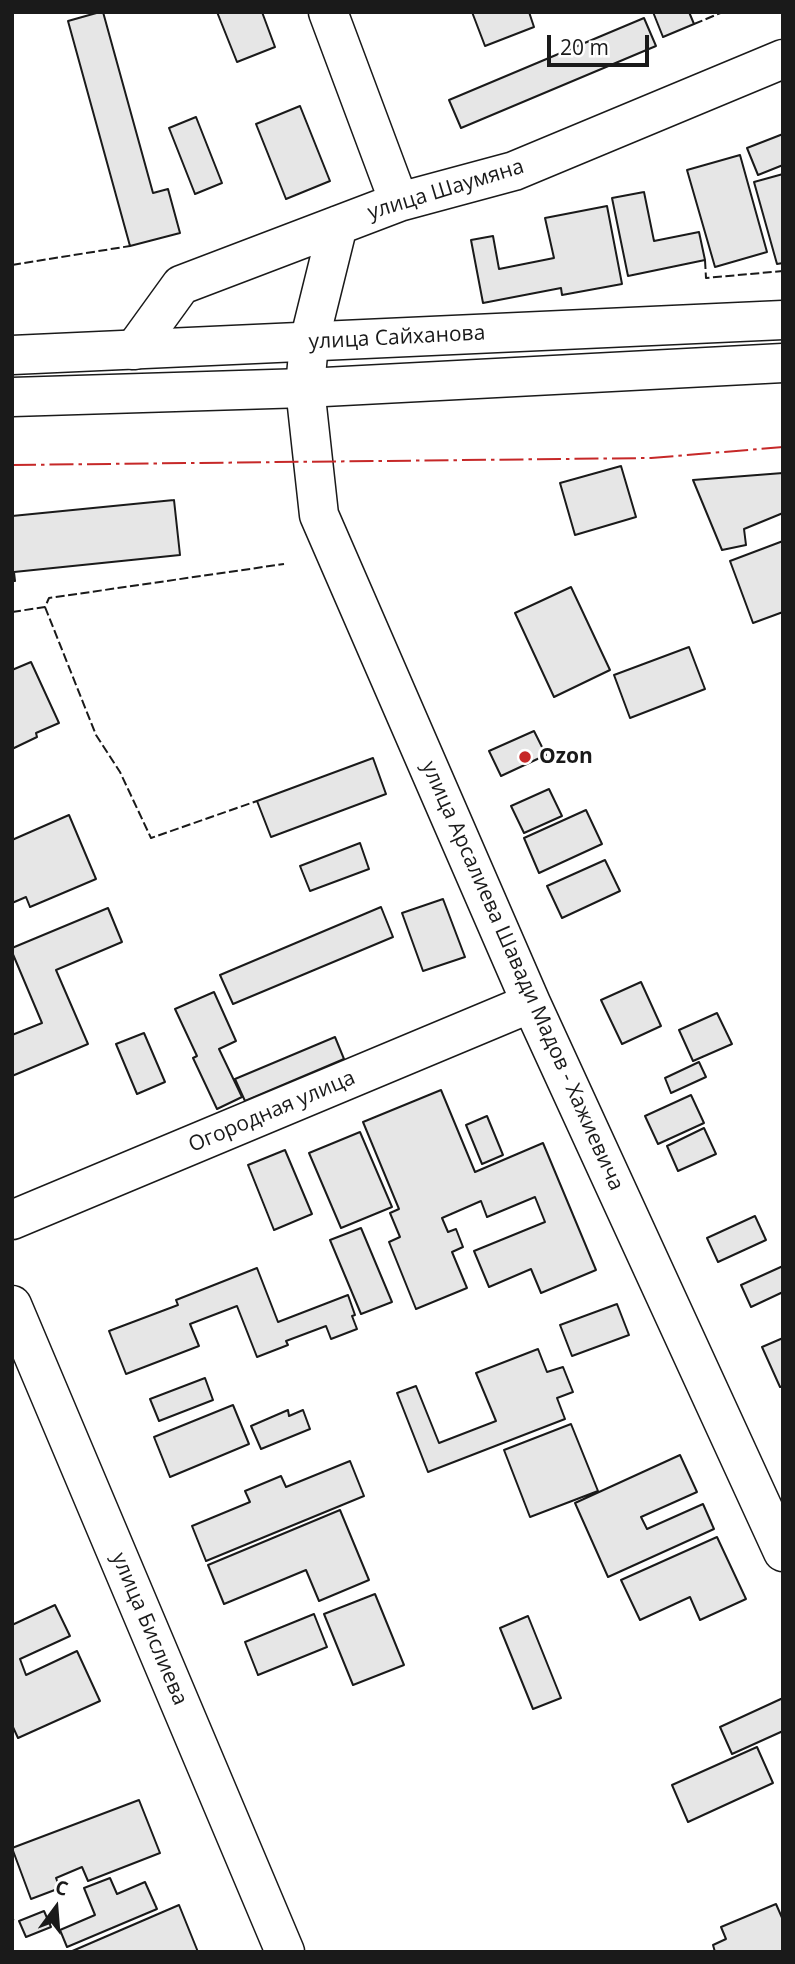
<!DOCTYPE html>
<html>
<head>
<meta charset="utf-8">
<style>
  body { margin:0 }
  #map { position:relative; width:795px; height:1964px; overflow:hidden; background:#fff; font-family:"Open Sans",sans-serif }
  canvas { display:block }
  .frame { position:absolute; inset:0; border:14px solid #1a1a1a; pointer-events:none }
  .north { position:absolute; left:21px; top:1873px; width:70px; height:70px; -webkit-text-stroke:5px #fff; paint-order:stroke; rotate:16deg; font-size:19px; font-weight:700; line-height:28px; text-align:center; color:#1a1a1a }
  .north::after { content:''; display:block; margin:auto; width:24px; height:32px; background:#1a1a1a; clip-path:polygon(50% 0,100% 100%,50% 72%,0 100%) }
  .scale { position:absolute; left:547px; top:35px; width:102px; height:32px; box-sizing:border-box; border:4px solid #1a1a1a; border-top:0; padding-left:9px; font-size:21px; line-height:24px; white-space:nowrap; color:#1a1a1a; -webkit-text-stroke:5px #fff; paint-order:stroke }
</style>
</head>
<body>
<div id="map">
<canvas width="795" height="1964"></canvas>
<div class="frame"></div>
<div class="north">С</div>
<div class="scale">20 m</div>
</div>
<script>
const ctx = document.querySelector('canvas').getContext('2d');
ctx.lineJoin = 'round';
function paint(path, color) {
  ctx.fillStyle = color;
  ctx.fill(path, 'evenodd');
}
function shape(rows) {
  const path = new Path2D();
  for (const r of rows) {
    path.moveTo(r[0], r[1]);
    for (let i = 2; i < r.length; i += 2) path.lineTo(r[i], r[i + 1]);
  }
  return path;
}
function strokePath(path, color, width, dash) {
  ctx.strokeStyle = color;
  ctx.lineWidth = width;
  ctx.lineCap = dash ? 'butt' : 'round';
  ctx.setLineDash(dash || []);
  ctx.stroke(path);
}
function label(font, color, halo, rows, align = 'center') {
  ctx.font = font + ' "Open Sans",sans-serif';
  ctx.lineWidth = 5;
  ctx.setLineDash([]);
  ctx.textBaseline = 'middle';
  ctx.strokeStyle = halo;
  ctx.fillStyle = color;
  for (const [text, x, y, turn = 0] of rows) {
    ctx.save();
    ctx.translate(x, y);
    ctx.rotate((+turn || 0) * Math.PI / 180);
    ctx.textAlign = isNaN(turn) ? turn : align;
    if (halo) ctx.strokeText(text, 0, 0);
    ctx.fillText(text, 0, 0);
    ctx.restore();
  }
}
const building = shape([
  [100,12,103,12,153,193,168,189,180,233,130,246,68,21,100,12],
  [217,12,262,12,275,47,237,62,217,12],
  [472,12,529,12,534,27,485,46,472,12],
  [653,12,689,12,694,24,663,37,653,12],
  [644,18,656,46,461,128,449,100,644,18],
  [300,106,330,181,286,199,256,124,300,106],
  [196,117,222,183,195,194,169,128,196,117],
  [783,134,783,165,758,175,747,148,783,134],
  [740,155,767,252,715,267,687,170,740,155],
  [783,174,783,263,777,264,754,182,783,174],
  [644,192,654,241,699,232,705,260,628,276,612,198,644,192],
  [607,206,622,284,562,295,561,288,483,303,471,240,493,236,499,269,554,258,545,218,607,206],
  [621,466,636,517,575,535,560,483,621,466],
  [783,473,783,513,744,529,746,545,722,550,693,480,783,473],
  [174,500,180,555,14,572,15,581,12,581,12,516,174,500],
  [783,541,783,612,753,623,730,561,783,541],
  [571,587,610,670,554,697,515,613,571,587],
  [689,647,705,689,630,718,614,675,689,647],
  [31,662,59,723,36,733,37,737,12,749,12,670,31,662],
  [534,731,546,755,501,776,489,751,534,731],
  [373,758,386,794,271,837,257,801,373,758],
  [549,789,562,816,524,833,511,806,549,789],
  [586,810,602,844,539,873,524,838,586,810],
  [69,815,96,879,30,907,26,897,12,903,12,840,69,815],
  [360,843,369,869,310,891,300,866,360,843],
  [605,860,620,891,562,918,547,886,605,860],
  [443,899,465,957,423,971,402,913,443,899],
  [381,907,393,937,233,1004,220,975,381,907],
  [108,908,122,942,56,970,88,1044,12,1076,12,1035,42,1023,12,952,12,948,108,908],
  [641,982,661,1026,622,1044,601,1000,641,982],
  [214,992,236,1041,219,1049,242,1097,217,1109,193,1058,197,1056,175,1009,214,992],
  [717,1013,732,1044,693,1061,679,1030,717,1013],
  [144,1033,165,1082,137,1094,116,1044,144,1033],
  [335,1037,344,1059,245,1101,235,1079,335,1037],
  [699,1062,706,1077,671,1093,665,1078,699,1062],
  [441,1090,475,1172,543,1143,596,1270,541,1293,531,1269,489,1287,474,1251,545,1222,535,1197,487,1217,481,1201,442,1218,448,1232,456,1229,463,1247,452,1252,467,1288,416,1309,389,1242,400,1237,390,1213,399,1209,363,1122,441,1090],
  [691,1095,704,1123,658,1144,645,1116,691,1095],
  [487,1116,503,1155,482,1164,466,1125,487,1116],
  [704,1128,716,1154,678,1171,667,1146,704,1128],
  [360,1132,392,1207,341,1228,309,1153,360,1132],
  [285,1150,312,1214,274,1230,248,1165,285,1150],
  [755,1216,766,1240,718,1262,707,1238,755,1216],
  [361,1228,392,1302,361,1314,330,1240,361,1228],
  [783,1266,783,1292,751,1307,741,1285,783,1266],
  [257,1268,278,1322,348,1295,355,1315,352,1316,357,1329,331,1339,326,1326,286,1341,288,1345,257,1357,237,1306,190,1324,199,1346,126,1374,109,1331,178,1305,176,1300,257,1268],
  [617,1304,629,1335,572,1356,560,1325,617,1304],
  [783,1338,783,1386,780,1387,762,1347,783,1338],
  [538,1349,547,1372,563,1367,573,1392,557,1398,565,1419,428,1472,397,1393,416,1386,439,1443,496,1421,476,1373,538,1349],
  [205,1378,213,1400,159,1421,150,1399,205,1378],
  [233,1405,249,1444,170,1477,154,1437,233,1405],
  [288,1410,289,1416,303,1410,310,1429,261,1449,251,1426,288,1410],
  [571,1424,598,1491,530,1517,504,1450,571,1424],
  [680,1455,697,1492,641,1517,647,1529,703,1504,714,1529,608,1577,575,1503,680,1455],
  [350,1461,364,1496,206,1561,192,1526,250,1502,245,1491,281,1476,286,1487,350,1461],
  [340,1510,369,1580,319,1601,306,1570,224,1604,208,1565,340,1510],
  [717,1537,746,1599,700,1620,690,1597,640,1620,621,1580,717,1537],
  [375,1594,404,1665,353,1685,324,1614,375,1594],
  [55,1605,70,1636,20,1659,26,1675,77,1651,100,1701,18,1738,12,1725,12,1625,55,1605],
  [314,1614,327,1647,258,1675,245,1642,314,1614],
  [528,1616,561,1698,533,1709,500,1628,528,1616],
  [783,1698,783,1731,732,1754,720,1727,783,1698],
  [757,1747,773,1783,688,1822,672,1785,757,1747],
  [139,1800,160,1853,88,1881,82,1867,56,1878,60,1888,31,1899,12,1848,139,1800],
  [110,1878,117,1894,145,1882,157,1909,67,1947,60,1930,95,1915,84,1888,110,1878],
  [776,1904,783,1920,783,1952,715,1952,713,1945,726,1939,721,1927,776,1904],
  [179,1905,198,1952,70,1952,179,1905],
  [44,1911,51,1927,26,1937,19,1921,44,1911]
]);
const minor = shape([
  [328,12,399,202],
  [338,225,309,342,305,388,319,515,531,1003,783,1552],
  [134,350,181,285,399,202,514,171,783,59],
  [12,1220,531,1003],
  [12,1305,285,1952]
]);
const major = shape([
  [12,355,783,320],
  [12,397,305,388,783,363]
]);
const fence = shape([
  [694,24,723,12],
  [705,260,706,278,783,271],
  [12,265,130,246],
  [45,607,96,735,120,772,151,838,257,801],
  [12,612,45,607,49,598,284,564],
  [12,1920,14,1919]
]);
const power = shape([
  [12,465,651,458,783,447]
]);
const markers = [
  [525,757,7,"#c62828"]
];
const streetNames = [
  ["улица Шаумяна",446,190,-17],
  ["улица Сайханова",397,338,-3],
  ["улица Арсалиева Шавади Мадов - Хажиевича",522,976,66],
  ["Огородная улица",272,1112,-23],
  ["улица Бислиева",149,1629,67]
];
const poiNames = [
  ["Ozon",539,757]
];
paint(building, '#e6e6e6');
strokePath(building, '#1a1a1a', 2);
strokePath(minor, '#1a1a1a', 41);
strokePath(major, '#1a1a1a', 41);
strokePath(minor, '#fff', 38);
strokePath(major, '#fff', 38);
strokePath(fence, '#1a1a1a', 2, [9, 3.5]);
strokePath(power, '#c62828', 2, [24, 5, 3.5, 5]);
for (const [x, y, r, color] of markers) {
  const dot = new Path2D();
  dot.arc(x, y, r, 0, 2 * Math.PI);
  ctx.fillStyle = color;
  ctx.fill(dot);
  strokePath(dot, '#fff', 2.5);
}
label('21px', '#1a1a1a', '#fff', streetNames);
label('bold 21px', '#1a1a1a', '#fff', poiNames, 'left');
</script>
</body>
</html>
